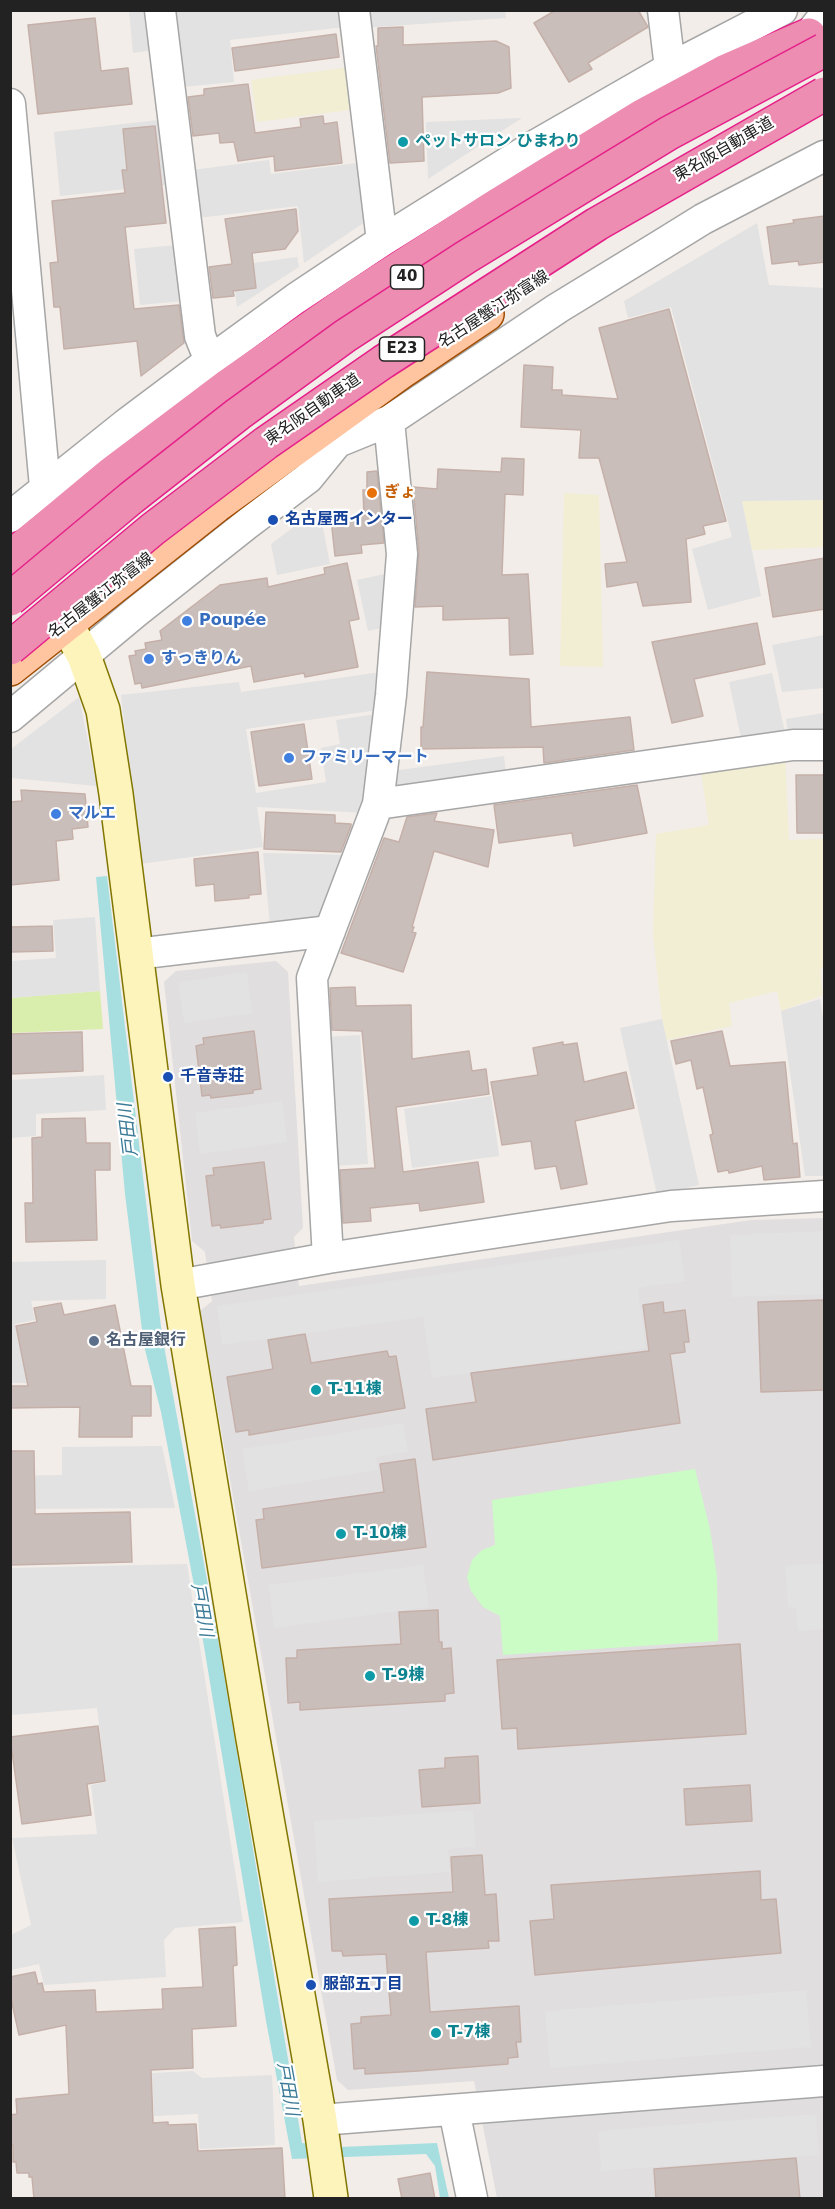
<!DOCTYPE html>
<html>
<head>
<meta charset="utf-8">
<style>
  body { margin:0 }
  #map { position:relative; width:835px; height:2209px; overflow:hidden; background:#f2ede8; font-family:"DejaVu Sans",sans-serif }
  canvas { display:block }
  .frame { position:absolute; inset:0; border:12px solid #222; pointer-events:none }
</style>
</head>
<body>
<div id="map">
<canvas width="835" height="2209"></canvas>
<div class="frame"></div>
</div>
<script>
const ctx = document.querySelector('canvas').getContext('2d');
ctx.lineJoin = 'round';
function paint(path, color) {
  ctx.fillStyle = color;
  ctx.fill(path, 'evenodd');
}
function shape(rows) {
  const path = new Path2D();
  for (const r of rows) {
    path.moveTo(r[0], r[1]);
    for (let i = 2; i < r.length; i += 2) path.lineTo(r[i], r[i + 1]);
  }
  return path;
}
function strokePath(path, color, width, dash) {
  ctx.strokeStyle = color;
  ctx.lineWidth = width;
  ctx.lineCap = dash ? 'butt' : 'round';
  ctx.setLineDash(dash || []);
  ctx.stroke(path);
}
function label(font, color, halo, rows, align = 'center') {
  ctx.font = font + ' "DejaVu Sans","Noto Sans JP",sans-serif';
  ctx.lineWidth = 4.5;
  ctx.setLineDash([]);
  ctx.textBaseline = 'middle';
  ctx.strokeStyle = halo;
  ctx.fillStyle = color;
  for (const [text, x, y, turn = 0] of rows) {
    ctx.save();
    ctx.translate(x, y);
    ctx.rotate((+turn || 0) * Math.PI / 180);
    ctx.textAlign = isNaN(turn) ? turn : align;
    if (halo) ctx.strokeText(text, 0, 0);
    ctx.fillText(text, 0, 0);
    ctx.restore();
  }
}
const residential = shape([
  [276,961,288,972,303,1228,294,1237,299,1286,751,1220,824,1218,824,2198,497,2198,474,2081,348,2090,337,2080,200,1311,212,1301,205,1252,192,1241,164,982,176,971]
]);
const farmland = shape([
  [351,67,357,109,257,122,251,80],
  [564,493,599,495,603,667,560,666],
  [824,500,824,547,752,550,742,501],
  [785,756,789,840,824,839,824,967,820,969,823,995,781,1011,777,991,729,1003,732,1026,667,1040,662,1019,653,934,656,834,709,825,700,765]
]);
const grass = shape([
  [100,991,103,1029,11,1033,10,998]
]);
const park = shape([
  [695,1469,710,1529,717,1576,718,1641,503,1655,500,1616,483,1607,471,1591,467,1577,472,1560,482,1550,495,1545,492,1500]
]);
const parking = shape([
  [505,10,506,18,362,28,360,11],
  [129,11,148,11,153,50,133,53],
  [174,11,343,11,345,27,230,40,234,82,183,87],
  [522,118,428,179,426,122],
  [158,120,165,185,60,196,54,132],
  [269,160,271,174,365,162,371,218,304,263,298,206,198,218,192,170],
  [757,223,769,285,824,288,824,500,742,501,761,596,708,610,692,549,732,537,671,307,628,318,624,301],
  [177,245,183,301,140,305,134,249],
  [297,257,299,267,237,307,232,266],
  [319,508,330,564,277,575,271,544],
  [394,572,392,626,368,631,357,580],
  [824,635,824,688,782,692,772,645],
  [388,671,385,709,246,729,256,793,326,782,321,748,340,744,336,720,383,713,365,813,257,807,263,847,140,864,121,695,239,682,241,692],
  [772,673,787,742,743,747,729,682],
  [79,697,97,786,11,778,11,749],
  [824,713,824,740,789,741,786,719],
  [504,756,507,783,395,797,392,771],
  [263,853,353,855,332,920,270,925],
  [95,917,100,991,11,998,11,961,56,958,53,920],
  [247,972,252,1013,184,1023,178,982],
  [820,999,824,1024,824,1176,805,1176,781,1011],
  [662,1019,699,1185,657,1195,620,1028],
  [360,1035,368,1164,334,1166,326,1037],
  [104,1075,106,1110,36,1114,36,1136,11,1138,11,1080],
  [491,1096,499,1156,412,1168,404,1109],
  [282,1101,287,1142,200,1154,195,1113],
  [824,1231,824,1294,732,1297,730,1235],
  [679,1240,685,1281,638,1288,646,1348,432,1378,423,1317,222,1345,217,1306],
  [106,1260,106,1299,31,1301,35,1320,15,1324,27,1383,11,1383,11,1262],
  [403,1423,408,1452,376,1457,378,1470,249,1491,242,1449],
  [162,1446,175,1508,11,1509,10,1476,62,1475,62,1447],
  [824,1563,824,1629,798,1631,796,1608,788,1607,785,1566],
  [187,1564,243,1922,175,1928,164,1940,166,1977,44,1985,39,1964,11,1970,11,1935,31,1925,12,1838,97,1834,91,1785,106,1782,97,1708,11,1715,11,1568],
  [423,1565,429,1607,274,1628,269,1585],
  [473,1810,476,1847,448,1849,450,1872,318,1882,314,1821],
  [806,1990,811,2047,550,2068,545,2011],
  [193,2071,202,2078,272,2075,275,2145,200,2149,198,2114,154,2116,152,2073],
  [816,2114,819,2155,601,2171,598,2131]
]);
const water = shape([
  [107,876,162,1335,219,1645,302,2143,340,2147,437,2143,449,2198,440,2198,435,2166,426,2154,292,2159,266,2021,193,1580,161,1412,144,1346,125,1194,96,877]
]);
const building = shape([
  [556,10,638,10,648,27,588,63,592,69,569,82,534,23,556,10],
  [95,18,101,71,128,68,132,104,38,114,28,25,95,18],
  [403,27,403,45,496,41,509,47,511,88,498,93,422,97,424,161,390,163,376,46,378,46,378,28,403,27],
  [336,34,339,57,235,71,232,48,336,34],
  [248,84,255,133,301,127,300,119,323,116,324,124,337,122,342,163,275,171,274,156,238,161,234,142,220,143,219,133,193,136,188,97,204,95,204,89,248,84],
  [155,126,166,223,125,227,134,309,179,305,184,343,141,376,137,341,64,349,60,307,54,307,50,263,58,262,52,201,125,193,122,170,127,170,123,129,155,126],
  [296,209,298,231,285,249,252,253,256,288,233,291,234,296,213,298,209,267,232,264,225,219,296,209],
  [825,216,825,262,799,265,798,261,772,264,767,227,794,223,793,220,825,216],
  [669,309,726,521,703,526,705,534,686,539,691,602,643,606,637,582,607,587,605,564,627,562,599,458,579,458,581,430,521,427,524,365,553,367,552,390,562,390,562,395,618,399,599,328,669,309],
  [502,458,524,459,523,495,505,494,502,575,528,574,533,654,510,655,509,618,443,620,443,606,415,607,419,552,413,487,437,489,438,469,501,472,502,458],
  [377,471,384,543,361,545,362,553,335,556,331,519,364,515,363,490,367,490,367,472,377,471],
  [825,558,825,609,773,617,765,568,825,558],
  [347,563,359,619,349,621,358,667,305,677,304,673,254,682,251,666,142,688,141,683,135,684,129,656,136,655,135,651,146,649,145,643,162,640,160,631,220,585,267,578,268,587,325,574,324,568,347,563],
  [757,623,765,664,694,679,703,716,672,723,652,642,757,623],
  [427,672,529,679,531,727,630,717,634,750,544,763,543,747,421,749,421,727,423,727,427,672],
  [304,724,312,779,259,786,251,732,304,724],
  [796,775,825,775,825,833,797,833,796,775],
  [637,785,647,833,574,846,572,833,499,843,494,805,637,785],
  [21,790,85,794,88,827,72,829,73,839,56,841,59,880,10,885,10,802,22,801,21,790],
  [266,812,335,815,335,823,351,824,351,826,341,852,264,849,266,812],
  [437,813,434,821,494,830,488,867,434,851,412,927,414,927,412,932,416,933,403,972,341,953,384,838,399,842,407,817,437,813],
  [258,852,261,894,249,895,249,898,215,901,214,884,196,886,194,859,258,852],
  [52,926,53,951,10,952,10,927,52,926],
  [355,987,356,1006,411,1005,412,1059,469,1051,472,1071,486,1069,489,1094,396,1107,403,1172,478,1162,484,1202,420,1211,419,1203,370,1208,371,1221,343,1223,340,1170,375,1168,362,1031,332,1030,330,988,355,987],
  [254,1031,261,1089,253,1090,253,1093,211,1098,210,1095,202,1096,196,1046,204,1044,203,1038,254,1031],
  [722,1031,730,1066,785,1062,793,1144,797,1143,800,1177,764,1180,762,1166,729,1173,728,1170,718,1172,710,1135,713,1134,703,1087,697,1089,691,1060,676,1064,671,1041,722,1031],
  [82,1032,83,1071,10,1074,10,1034,82,1032],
  [563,1042,563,1045,577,1043,584,1082,626,1072,634,1108,575,1121,587,1184,561,1189,556,1166,535,1169,531,1141,502,1145,491,1082,538,1075,533,1048,563,1042],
  [85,1118,86,1143,110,1143,110,1170,95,1170,97,1240,26,1242,25,1203,33,1203,32,1138,42,1137,42,1119,85,1118],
  [264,1162,271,1219,263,1220,263,1223,221,1228,220,1225,212,1226,206,1176,214,1175,213,1168,264,1162],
  [825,1300,825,1390,761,1392,758,1302,825,1300],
  [663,1302,664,1313,685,1310,689,1342,684,1342,685,1352,670,1354,680,1423,433,1460,426,1409,476,1402,471,1373,649,1351,643,1305,663,1302],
  [61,1303,64,1315,115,1305,131,1386,151,1386,151,1416,132,1416,132,1437,79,1437,80,1407,10,1408,10,1386,28,1386,16,1326,37,1322,34,1308,61,1303],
  [305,1334,311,1363,387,1351,389,1357,396,1356,405,1408,249,1435,249,1430,236,1432,227,1377,273,1369,268,1340,305,1334],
  [10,1451,34,1451,35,1514,130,1512,132,1562,10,1565,10,1451],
  [415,1459,426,1547,262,1568,256,1520,264,1519,263,1509,384,1492,380,1464,415,1459],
  [438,1610,439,1642,442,1642,442,1649,451,1648,454,1693,445,1694,445,1701,300,1710,300,1702,288,1703,286,1658,297,1658,297,1650,401,1644,399,1612,438,1610],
  [740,1644,746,1734,518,1749,517,1728,502,1729,497,1660,740,1644],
  [98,1726,105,1781,87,1784,91,1815,22,1824,10,1737,98,1726],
  [478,1756,480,1803,422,1807,419,1770,445,1768,445,1758,478,1756],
  [750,1785,752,1821,686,1825,684,1789,750,1785],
  [482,1855,485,1895,496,1894,499,1941,488,1941,489,1948,426,1952,430,2012,519,2006,521,2042,516,2042,518,2057,508,2058,508,2064,418,2071,365,2074,365,2068,354,2069,351,2024,361,2023,361,2017,391,2015,386,1954,343,1956,342,1951,332,1951,329,1899,453,1892,451,1857,482,1855],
  [760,1871,761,1900,776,1899,781,1953,535,1975,530,1921,554,1919,551,1885,760,1871],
  [235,1927,237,1965,233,1966,236,2026,192,2029,193,2068,151,2070,153,2123,168,2122,168,2125,196,2124,198,2151,282,2148,285,2199,34,2199,32,2177,29,2177,29,2173,17,2173,16,2162,13,2162,13,2145,10,2145,10,2115,17,2114,16,2099,69,2094,66,2025,19,2035,10,1994,10,1977,35,1972,38,1984,42,1983,44,1992,95,1990,96,2012,163,2009,162,1989,203,1987,199,1929,235,1927],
  [796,2158,800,2199,656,2199,654,2169,796,2158],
  [430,2173,435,2199,402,2199,398,2179,430,2173]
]);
const street = shape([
  [160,10,200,336,210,361],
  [354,10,382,241],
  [663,10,670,68],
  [809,35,824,16],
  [10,104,45,487],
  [340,441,389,421,558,308,661,245,703,219,824,156],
  [10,517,126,424,210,361,295,299,382,241,534,146,670,68,782,10],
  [10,717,136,612,247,524,308,478,352,424],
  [378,804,793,745,824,745],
  [136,954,330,931],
  [328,1258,312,978,378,804,391,695,402,554,389,421],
  [178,1285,328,1258,671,1206,824,1196],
  [454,2110,472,2198],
  [320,2120,824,2081]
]);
const secondary = shape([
  [66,623,84,656,103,710,116,794,178,1285,253,1739,320,2120,331,2198]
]);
const primary = shape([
  [10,669,216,506,404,370,487,314]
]);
const highway = shape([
  [10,558,111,474,229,385,356,296,491,209,642,116,724,72,809,35]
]);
const highwayBridge = shape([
  [10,599,131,498,238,414,345,336,466,257,669,133,824,50],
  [10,648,153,529,266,443,383,362,597,224,824,94]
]);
const markers = [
  [403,142,6,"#0f9aa8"],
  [372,493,6,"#e8710a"],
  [273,520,6,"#1a4fb4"],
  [187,621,6,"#3f7fe0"],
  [149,659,6,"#3f7fe0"],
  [289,758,6,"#3f7fe0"],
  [56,814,6,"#3f7fe0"],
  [168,1077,6,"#1a4fb4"],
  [94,1341,6,"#5c6f8a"],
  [316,1390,6,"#0f9aa8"],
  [341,1534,6,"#0f9aa8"],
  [370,1676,6,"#0f9aa8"],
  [414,1921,6,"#0f9aa8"],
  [311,1985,6,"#1a4fb4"],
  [436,2033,6,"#0f9aa8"]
];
const shields = [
  [407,277,33],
  [402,349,45]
];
const shieldNames = [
  ["40",407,277],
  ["E23",402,349]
];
const cultureNames = [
  ["ペットサロン ひまわり",415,142],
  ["T-11棟",328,1390],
  ["T-10棟",353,1534],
  ["T-9棟",382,1676],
  ["T-8棟",426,1921],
  ["T-7棟",448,2033]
];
const streetNames = [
  ["東名阪自動車道",724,150,-30],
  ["名古屋蟹江弥富線",494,310,-33],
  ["東名阪自動車道",313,410,-35],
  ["名古屋蟹江弥富線",101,596,-38]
];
const foodNames = [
  ["ぎょ",384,493]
];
const transitNames = [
  ["名古屋西インター",285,520],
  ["千音寺荘",180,1077],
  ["服部五丁目",323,1985]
];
const shopNames = [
  ["Poupée",199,621],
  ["すっきりん",161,659],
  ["ファミリーマート",301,758],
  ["マルエ",68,814]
];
const serviceNames = [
  ["名古屋銀行",106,1341]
];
const waterNames = [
  ["戸田川",129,1130,-97],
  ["戸田川",201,1610,80],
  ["戸田川",287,2089,80]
];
paint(residential, '#e0dedf');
paint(farmland, '#f1eed3');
paint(grass, '#d9eeac');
paint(park, '#cbfcc5');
paint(parking, '#e2e2e2');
paint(water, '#a7dfe1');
paint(building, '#cabebb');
strokePath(building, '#c5b0a9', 1.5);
strokePath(street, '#a6a6a6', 33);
strokePath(secondary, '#817600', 36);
strokePath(primary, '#9f4c00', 36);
strokePath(highway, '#e52089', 36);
strokePath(street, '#fff', 30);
strokePath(secondary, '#fdf4bb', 33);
strokePath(primary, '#ffc4a0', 33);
strokePath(highway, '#ec8db1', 33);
strokePath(highwayBridge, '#e52089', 36, []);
strokePath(highwayBridge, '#ec8db1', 33);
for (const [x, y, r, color] of markers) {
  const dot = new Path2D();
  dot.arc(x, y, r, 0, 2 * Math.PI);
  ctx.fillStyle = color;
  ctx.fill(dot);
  strokePath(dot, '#fff', 2);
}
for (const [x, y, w] of shields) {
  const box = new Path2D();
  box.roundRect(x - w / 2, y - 12, w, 24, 4.5);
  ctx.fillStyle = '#fff';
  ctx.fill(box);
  strokePath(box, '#222', 1.5);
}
label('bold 15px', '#222', null, shieldNames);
label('bold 16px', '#0d838f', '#fff', cultureNames, 'left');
label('16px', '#222', '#fff', streetNames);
label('bold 16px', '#c56008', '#fff', foodNames, 'left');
label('bold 16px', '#164399', '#fff', transitNames, 'left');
label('bold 16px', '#366cbe', '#fff', shopNames, 'left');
label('bold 16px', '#4e5e75', '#fff', serviceNames, 'left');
label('italic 18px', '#3c7b97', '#fff', waterNames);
</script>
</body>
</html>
